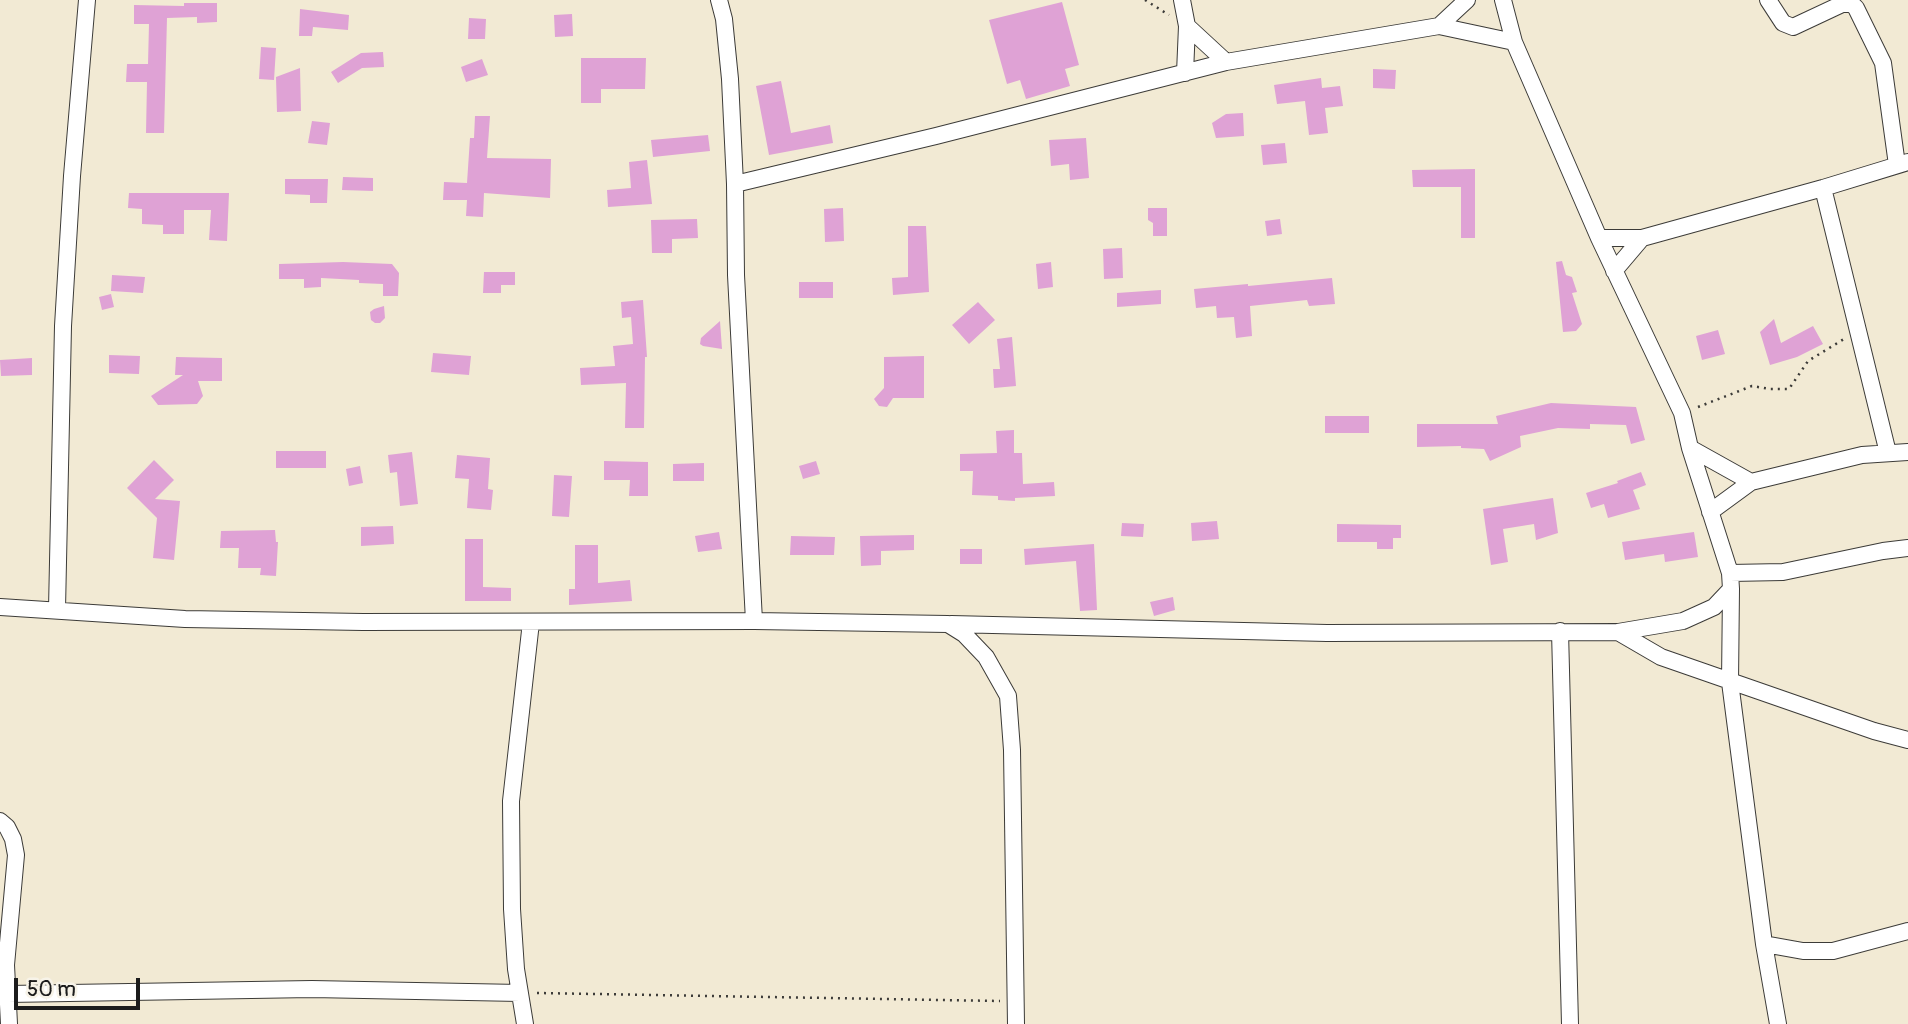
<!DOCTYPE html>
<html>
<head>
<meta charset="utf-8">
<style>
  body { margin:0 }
  #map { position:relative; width:1908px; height:1024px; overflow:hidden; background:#f2ead4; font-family:Pangolin,sans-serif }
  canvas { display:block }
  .scale { position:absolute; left:14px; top:978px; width:126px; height:32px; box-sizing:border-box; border:4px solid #1c1c1c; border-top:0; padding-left:9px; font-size:21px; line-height:24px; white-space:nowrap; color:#1c1c1c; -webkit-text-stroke:5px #f7f3e8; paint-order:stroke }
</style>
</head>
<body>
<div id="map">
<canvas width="1908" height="1024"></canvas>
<div class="scale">50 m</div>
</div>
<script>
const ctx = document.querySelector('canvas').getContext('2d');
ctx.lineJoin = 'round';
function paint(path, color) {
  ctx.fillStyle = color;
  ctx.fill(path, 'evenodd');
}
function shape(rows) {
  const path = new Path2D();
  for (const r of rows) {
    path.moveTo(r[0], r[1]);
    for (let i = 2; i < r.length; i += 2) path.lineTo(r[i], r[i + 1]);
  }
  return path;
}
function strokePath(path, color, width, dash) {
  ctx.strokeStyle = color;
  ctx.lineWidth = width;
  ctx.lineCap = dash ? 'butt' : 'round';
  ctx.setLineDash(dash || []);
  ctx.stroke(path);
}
const building = shape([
  [1062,2,1079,65,1065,69,1070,86,1026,99,1020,80,1007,84,989,20],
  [184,3,217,3,217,22,197,23,197,17,167,18,164,133,146,133,147,82,126,82,127,64,148,64,149,24,134,24,134,5,184,6],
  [300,9,349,15,348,30,313,27,312,36,299,36],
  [572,14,573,36,555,37,554,15],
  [469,18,486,19,485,39,468,39],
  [261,47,276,48,274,80,259,79],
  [383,52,384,67,362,68,338,83,331,72,361,53],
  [581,58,646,58,645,89,601,89,601,103,581,103],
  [482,59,488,75,466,82,461,67],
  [300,68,301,111,277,112,276,77],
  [1373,69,1396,70,1395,89,1373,88],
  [1321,78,1322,88,1340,86,1343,106,1325,108,1328,133,1309,135,1305,101,1277,104,1274,85],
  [781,81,791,133,830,125,833,143,769,155,756,86],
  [1243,113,1244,136,1216,138,1212,123,1226,114],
  [475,116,490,116,487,158,551,159,550,198,484,193,483,217,466,216,467,200,443,200,444,182,467,183,470,138,474,138],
  [312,121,330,123,327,145,308,143],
  [708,135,710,151,653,157,651,140],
  [1086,138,1089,178,1070,180,1069,164,1051,166,1049,140],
  [1285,143,1287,163,1263,165,1261,145],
  [647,160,652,204,608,207,607,190,631,188,629,162],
  [1475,169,1475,238,1461,238,1461,187,1413,187,1412,170],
  [343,177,373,178,373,191,342,190],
  [285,179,328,179,327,203,310,203,310,195,285,194],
  [129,193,229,193,227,241,209,240,211,210,184,210,184,234,163,234,163,225,142,224,142,209,128,208],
  [843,208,844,241,825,242,824,209],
  [1148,208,1167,208,1167,236,1153,236,1153,223,1148,220],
  [697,219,698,238,672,239,672,253,652,253,651,220],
  [1280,219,1282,234,1267,236,1265,221],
  [908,226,926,226,929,292,893,295,892,278,908,277],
  [1122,248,1123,278,1104,279,1103,249],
  [1562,261,1566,275,1572,277,1577,292,1572,293,1582,324,1576,331,1563,332,1556,262],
  [343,262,392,264,399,273,398,296,383,296,383,284,359,283,359,280,321,278,321,287,304,288,304,279,279,279,279,264],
  [1051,262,1053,287,1038,289,1036,264],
  [484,272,515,272,515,285,501,285,501,293,483,293],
  [112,275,145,277,143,293,111,291],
  [1332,278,1335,304,1309,306,1307,300,1250,306,1252,336,1236,338,1234,317,1217,318,1216,306,1196,308,1194,289,1248,284,1248,286],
  [799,282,833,282,833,298,799,298],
  [1161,290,1161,304,1117,307,1117,293],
  [111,294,114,307,102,310,99,297],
  [643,300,647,357,645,357,644,428,625,428,626,383,581,385,580,368,615,366,613,346,633,344,631,317,622,318,621,302],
  [978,302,995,320,969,344,952,325],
  [384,306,385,318,380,323,375,323,371,320,370,312,374,309],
  [1774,319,1781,343,1813,326,1823,344,1797,357,1770,365,1760,332],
  [720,321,722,349,703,346,700,344,701,338],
  [1718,330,1725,354,1702,360,1696,336],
  [1012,337,1016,386,994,388,993,369,1000,369,997,339],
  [433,353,471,356,469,375,431,372],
  [109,355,140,356,139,374,109,373],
  [924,356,924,398,893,398,887,407,879,406,874,399,884,388,884,357],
  [176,357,222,358,222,381,198,381,203,396,197,404,158,405,151,396,183,375,175,375],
  [32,358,32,375,1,376,0,360],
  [1551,403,1636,407,1645,440,1631,444,1626,425,1590,424,1590,429,1558,428,1520,436,1521,447,1490,461,1484,449,1461,448,1461,446,1417,447,1417,424,1498,424,1496,416],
  [1325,416,1369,416,1369,433,1325,433],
  [1014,430,1014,453,1022,453,1023,484,1054,482,1055,496,1015,498,1015,501,998,500,998,496,972,495,973,471,960,471,960,454,997,453,996,431],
  [276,451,326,451,326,468,276,468],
  [412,452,418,504,400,506,397,472,390,473,388,455],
  [457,455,490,458,488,489,493,490,491,510,467,508,469,479,455,478],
  [154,460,174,480,155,499,180,501,174,560,153,558,157,518,127,488],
  [604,461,648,462,648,496,629,496,630,480,604,480],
  [816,461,820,474,803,479,799,466],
  [704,463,704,481,673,481,673,464],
  [360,466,363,483,349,486,346,469],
  [1641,472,1646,485,1633,490,1640,509,1608,518,1604,504,1591,508,1586,493,1618,483,1617,481],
  [554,475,572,476,569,517,552,516],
  [1553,498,1558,533,1536,540,1534,524,1503,529,1508,562,1491,565,1483,509],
  [1217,521,1219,539,1192,541,1191,523],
  [1122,523,1144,524,1143,537,1121,536],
  [1337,524,1401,525,1401,538,1393,538,1393,549,1377,549,1377,542,1337,542],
  [393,526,394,544,361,546,361,527],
  [275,530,276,542,278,542,276,576,260,575,261,568,238,568,239,548,220,548,221,531],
  [719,532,722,549,698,552,695,536],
  [1694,532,1698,557,1665,562,1664,554,1625,560,1622,542],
  [914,535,914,550,881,551,881,565,861,566,860,536],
  [791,536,835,537,834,555,790,555],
  [465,539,483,539,483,587,511,588,511,601,465,601],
  [1094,544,1097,610,1080,611,1076,561,1025,565,1024,549],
  [575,545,598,545,598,583,630,580,632,601,569,605,569,589,575,589],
  [960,549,982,549,982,564,960,564],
  [1173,597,1175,610,1154,616,1150,602]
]);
const path = shape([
  [1145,0,1169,15],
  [1698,407,1752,386,1770,389,1789,389,1808,361,1844,339],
  [537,993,1000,1001]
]);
const minor = shape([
  [719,0,724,19,730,79,735,184,736,275,754,621],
  [1182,0,1187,26,1226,62],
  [1503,0,1514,42,1599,238,1682,413,1690,448,1730,573,1731,589,1714,607,1683,621,1618,632],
  [1768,0,1783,23,1793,27,1842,4,1852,4,1856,8,1883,63,1897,165],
  [1439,26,1467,0],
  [1185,73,1187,26],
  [735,184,936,136,1226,62,1439,26,1514,42],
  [1823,188,1888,453],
  [1599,238,1642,238,1823,188,1908,162],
  [1614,271,1642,238],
  [1690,448,1751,482],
  [1710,512,1751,482,1862,455,1908,452],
  [1730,573,1783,572,1883,551,1908,548],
  [1731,589,1730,682,1764,944,1778,1024],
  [0,607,185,619,363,622,754,621,948,624,964,634,986,657,1008,696,1012,750,1016,1024],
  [57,609,63,326,72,176,87,0],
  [951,624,1327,633,1618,632,1661,657,1874,731,1908,740],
  [1560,631,1570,1024],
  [0,821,7,827,13,839,16,855,6,965,9,1024],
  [1764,944,1803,951,1833,951,1908,931],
  [8,994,312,989,520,993],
  [525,1024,516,969,512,909,511,801,531,622]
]);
paint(building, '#dfa2d5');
strokePath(minor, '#3c3b38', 18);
strokePath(path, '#3c3b38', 2.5, [2, 5]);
strokePath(minor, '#fff', 16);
</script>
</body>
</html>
